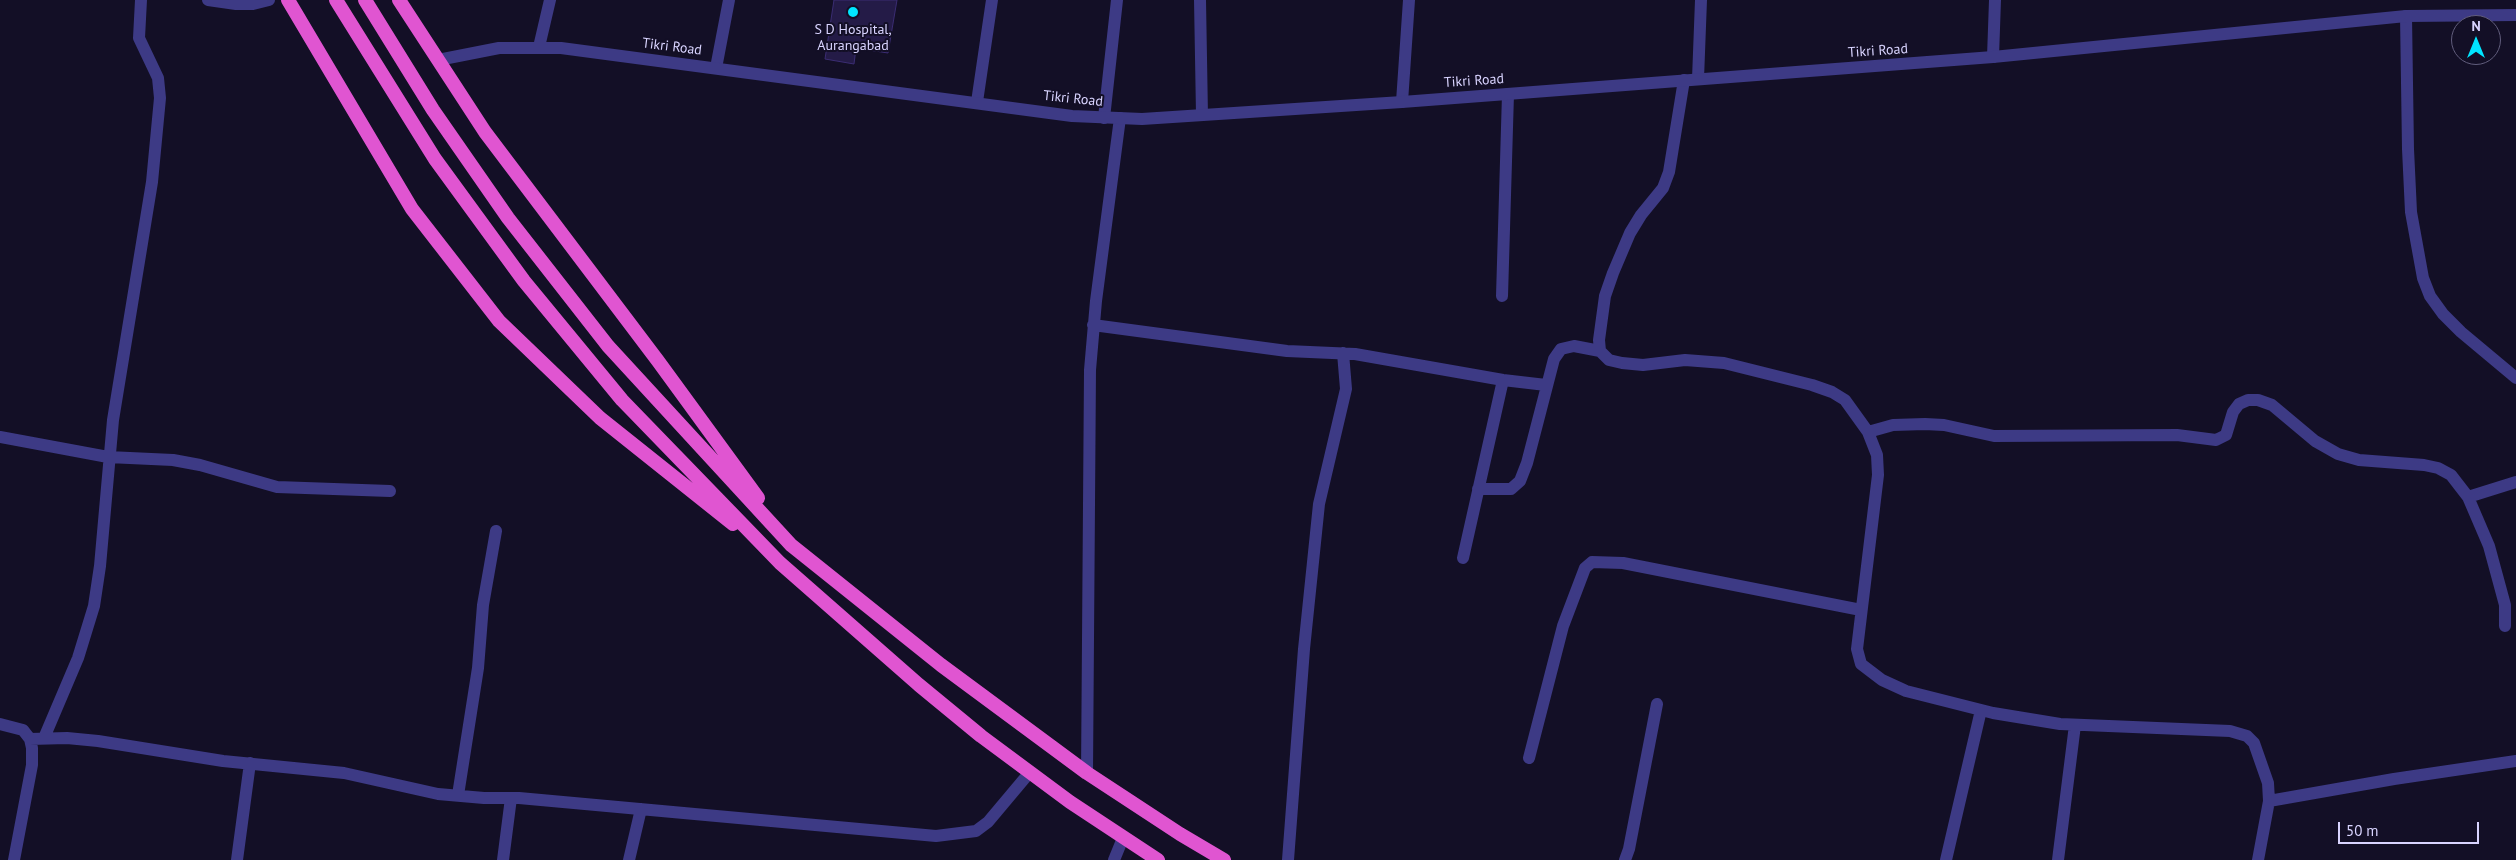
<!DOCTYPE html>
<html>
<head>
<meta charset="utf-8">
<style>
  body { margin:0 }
  #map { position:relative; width:2516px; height:860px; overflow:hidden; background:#130f26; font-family:"PT Sans",sans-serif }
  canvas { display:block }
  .north { position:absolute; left:2451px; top:15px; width:50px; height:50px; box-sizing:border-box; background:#130f26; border:1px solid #625e7d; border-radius:50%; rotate:0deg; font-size:14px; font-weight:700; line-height:20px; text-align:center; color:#d9d4ff }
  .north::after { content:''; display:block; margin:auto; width:18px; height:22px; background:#00e5ff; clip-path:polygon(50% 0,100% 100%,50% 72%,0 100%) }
  .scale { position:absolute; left:2338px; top:822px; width:141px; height:22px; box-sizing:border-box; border:2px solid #d9d4ff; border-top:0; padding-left:6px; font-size:15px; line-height:18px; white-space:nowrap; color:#d9d4ff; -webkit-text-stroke:4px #130f26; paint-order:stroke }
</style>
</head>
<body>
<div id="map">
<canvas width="2516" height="860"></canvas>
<div class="north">N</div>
<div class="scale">50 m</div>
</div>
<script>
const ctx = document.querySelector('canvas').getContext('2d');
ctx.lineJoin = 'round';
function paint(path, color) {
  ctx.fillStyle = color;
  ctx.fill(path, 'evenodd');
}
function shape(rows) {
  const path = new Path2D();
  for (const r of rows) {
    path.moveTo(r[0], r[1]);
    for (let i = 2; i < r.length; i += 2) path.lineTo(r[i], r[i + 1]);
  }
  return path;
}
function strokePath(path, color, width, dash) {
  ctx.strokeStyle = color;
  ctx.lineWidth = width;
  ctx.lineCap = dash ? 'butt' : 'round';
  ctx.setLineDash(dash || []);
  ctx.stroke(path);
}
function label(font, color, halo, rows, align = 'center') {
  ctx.font = font + ' "PT Sans",sans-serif';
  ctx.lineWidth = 4;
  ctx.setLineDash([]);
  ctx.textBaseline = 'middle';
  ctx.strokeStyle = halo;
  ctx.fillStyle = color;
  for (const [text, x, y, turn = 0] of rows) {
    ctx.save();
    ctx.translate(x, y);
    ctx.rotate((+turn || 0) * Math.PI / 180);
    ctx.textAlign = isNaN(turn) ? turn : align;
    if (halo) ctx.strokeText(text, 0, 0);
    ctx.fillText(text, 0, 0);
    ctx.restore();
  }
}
const building = shape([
  [834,0,897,0,888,53,856,48,854,64,825,59,834,0]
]);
const minor = shape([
  [208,0,236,4,253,4,269,0],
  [1200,0,1202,115],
  [2406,16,2408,149,2411,212,2423,278,2430,296,2443,314,2461,332,2516,378],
  [539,47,550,0],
  [1993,57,1995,0],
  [716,68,729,0],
  [1698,79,1701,0],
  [1684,80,1669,172,1663,188,1641,215,1630,233,1613,273,1605,296,1599,340,1600,351,1609,360,1622,363,1643,365,1685,360,1724,363,1812,385,1832,392,1845,400,1868,432,1877,455,1878,475,1857,649,1861,664,1882,680,1906,691,1993,713,2060,724,2230,731,2247,736,2254,743,2268,783,2269,801,2258,860],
  [977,102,992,0],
  [1402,102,1409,0],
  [1104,118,1117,0],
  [1502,296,1508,94],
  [1093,325,1287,351,1355,354,1503,380,1546,385],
  [1868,432,1893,425,1925,424,1944,425,1994,436,2177,435,2216,440,2226,435,2233,412,2239,404,2248,400,2258,400,2272,405,2315,441,2338,454,2359,460,2424,465,2438,468,2451,475,2468,497,2489,546,2505,605,2505,626],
  [0,437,108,457,173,460,200,465,277,487,390,491],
  [1478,489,1511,489,1520,481,1527,463,1554,359,1561,349,1574,346,1600,351],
  [2468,497,2516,482],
  [1463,558,1503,380],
  [0,724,23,730,30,739,32,748,32,765,14,860],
  [44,738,78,658,94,606,100,566,113,420,152,182,160,98,158,78,139,38,141,0],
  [30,739,67,738,98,741,223,761,344,773,438,794,484,798,519,798,936,836,976,831,988,822,1030,772],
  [1529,758,1563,626,1585,568,1592,562,1623,563,1861,610],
  [1087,773,1090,370,1096,301,1120,118],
  [458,795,478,668,483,605,496,531],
  [2269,801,2394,779,2516,761],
  [237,860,250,763],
  [503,860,511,798],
  [629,860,641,809],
  [1114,860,1123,838],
  [1288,860,1304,649,1319,504,1346,389,1343,353],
  [1625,860,1629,849,1657,704],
  [1946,860,1981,710],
  [2058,860,2075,725]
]);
const tertiary = shape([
  [438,60,499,48,561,48,1072,116,1142,119,1402,102,1993,57,2406,16,2516,15]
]);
const trunk = shape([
  [288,0,412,209,499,321,600,418,733,524],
  [336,0,435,159,524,281,622,400,780,563,919,685,981,736,1070,802,1158,860],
  [365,0,433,110,508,218,608,346,791,545,941,665,1087,773,1180,834,1224,860],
  [399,0,485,132,658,361,758,498]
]);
const markers = [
  [853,12,6,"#00e5ff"]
];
const poiNames = [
  ["S D Hospital,",853,30],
  ["Aurangabad",853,46]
];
const streetNames = [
  ["Tikri Road",672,47,7],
  ["Tikri Road",1878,51,-4],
  ["Tikri Road",1474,81,-4],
  ["Tikri Road",1073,99,6]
];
paint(building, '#241b47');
strokePath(building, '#3b2d73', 1);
strokePath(minor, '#3d3a85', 12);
strokePath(tertiary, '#3d3a85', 12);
strokePath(trunk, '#e055d1', 14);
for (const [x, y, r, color] of markers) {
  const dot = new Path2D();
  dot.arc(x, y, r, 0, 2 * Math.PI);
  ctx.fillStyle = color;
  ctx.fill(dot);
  strokePath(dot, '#130f26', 2);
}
label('14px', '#d9d4ff', '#130f26', poiNames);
label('14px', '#d9d4ff', '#130f26', streetNames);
</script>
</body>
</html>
